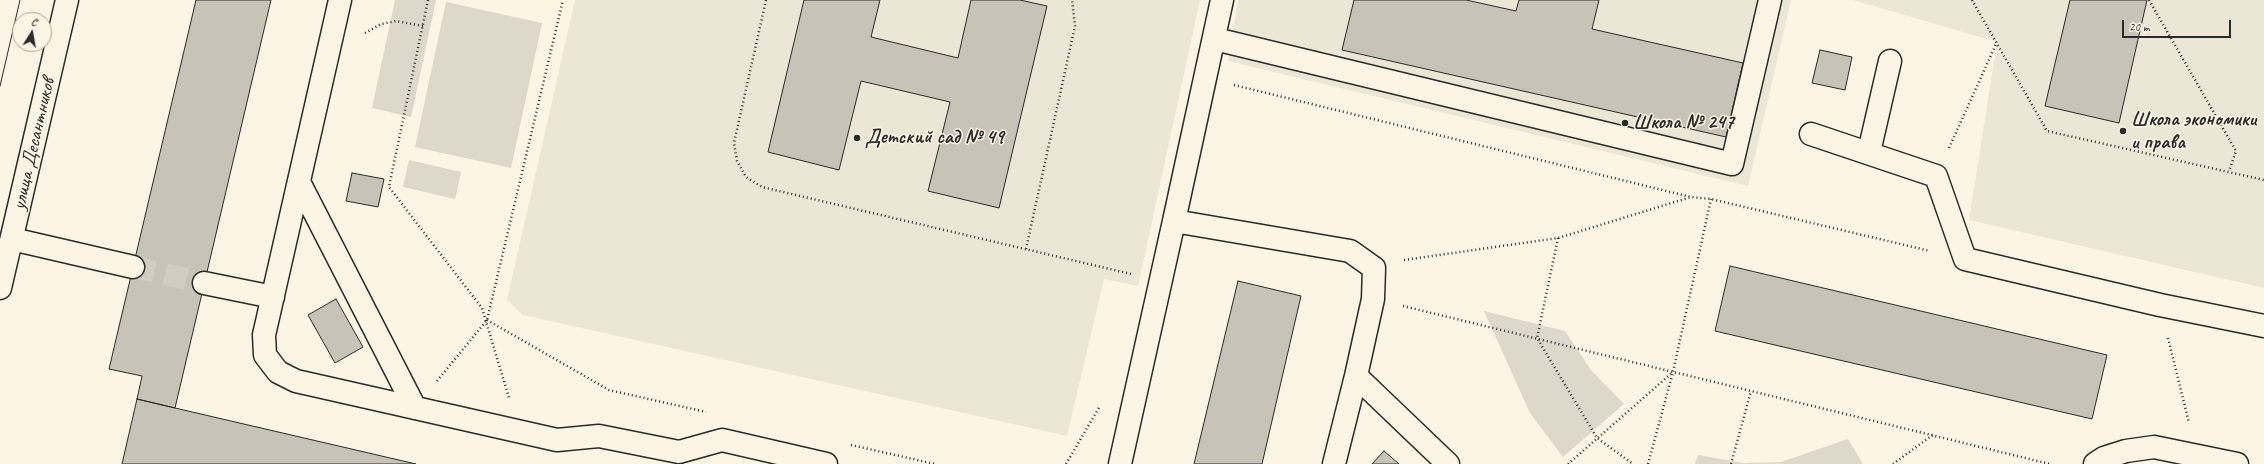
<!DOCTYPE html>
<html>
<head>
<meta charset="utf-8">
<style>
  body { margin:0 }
  #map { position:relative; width:2264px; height:464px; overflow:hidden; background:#fcf5e5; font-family:Caveat,sans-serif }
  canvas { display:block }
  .north { position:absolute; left:12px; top:12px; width:40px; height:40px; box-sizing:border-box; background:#fcf5e5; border:1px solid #a8a49b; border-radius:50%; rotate:11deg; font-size:11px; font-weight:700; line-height:16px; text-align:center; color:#2b2b2b }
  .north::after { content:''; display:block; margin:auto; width:14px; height:18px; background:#2b2b2b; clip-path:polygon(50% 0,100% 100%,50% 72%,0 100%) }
  .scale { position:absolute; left:2122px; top:20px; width:109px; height:18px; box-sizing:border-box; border:2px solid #2b2b2b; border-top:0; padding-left:5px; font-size:12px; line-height:14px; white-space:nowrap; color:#2b2b2b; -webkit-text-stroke:3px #fcf5e5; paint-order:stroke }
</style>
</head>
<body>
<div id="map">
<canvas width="2264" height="464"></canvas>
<div class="north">С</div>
<div class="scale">20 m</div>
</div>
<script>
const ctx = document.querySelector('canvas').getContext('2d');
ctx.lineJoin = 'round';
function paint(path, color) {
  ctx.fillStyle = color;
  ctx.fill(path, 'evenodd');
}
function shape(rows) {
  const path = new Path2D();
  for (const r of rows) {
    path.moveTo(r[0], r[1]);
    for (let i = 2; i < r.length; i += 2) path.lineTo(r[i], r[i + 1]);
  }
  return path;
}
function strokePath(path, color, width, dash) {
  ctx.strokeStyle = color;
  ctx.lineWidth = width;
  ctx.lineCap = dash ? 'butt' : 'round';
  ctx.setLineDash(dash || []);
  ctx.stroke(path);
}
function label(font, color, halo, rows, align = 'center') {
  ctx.font = font + ' Caveat,sans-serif';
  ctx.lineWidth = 3;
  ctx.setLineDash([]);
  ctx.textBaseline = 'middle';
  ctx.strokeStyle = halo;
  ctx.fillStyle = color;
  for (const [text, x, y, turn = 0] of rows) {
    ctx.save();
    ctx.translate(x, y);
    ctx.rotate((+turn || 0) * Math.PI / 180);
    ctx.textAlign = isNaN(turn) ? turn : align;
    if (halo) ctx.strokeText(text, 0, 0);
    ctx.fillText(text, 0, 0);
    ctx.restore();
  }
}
const built = shape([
  [575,0,1200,0,1138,286,1104,279,1067,436,523,315,507,300],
  [1238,0,1791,0,1748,186,1228,61],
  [1853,0,2264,0,2264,288,1969,220,1997,42]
]);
const green = shape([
  [395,0,436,0,411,117,372,108],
  [446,2,542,23,511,168,415,147],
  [409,160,461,172,455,199,403,187],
  [1484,311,1565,331,1591,370,1624,404,1563,457,1530,413],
  [1848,439,1863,464,1695,464,1698,455,1744,463,1781,462]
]);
const building = shape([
  [196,0,271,0,175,408,137,399,142,376,109,369,196,0],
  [804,0,880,0,871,37,958,58,971,0,1020,0,1047,6,999,208,928,191,950,102,861,81,839,170,768,152,804,0],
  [1354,0,1466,0,1516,11,1519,0,1599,0,1592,29,1743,63,1726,137,1342,50,1354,0],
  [2070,0,2147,0,2119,123,2045,106,2070,0],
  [1820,50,1852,57,1845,90,1812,83,1820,50],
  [352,173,384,179,378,207,346,201,352,173],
  [1730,266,2107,355,2092,419,1715,331,1730,266],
  [1238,281,1301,296,1284,369,1262,464,1194,464,1238,281],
  [336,299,363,347,335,363,308,315,336,299],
  [137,399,175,408,416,464,122,464,137,399],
  [1384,451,1399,464,1372,464,1384,451]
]);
const minorTunnel = shape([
  [133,267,204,283]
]);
const path = shape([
  [428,0,389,187,482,308,509,398],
  [766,0,734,143,737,161,746,177,762,187,1131,274],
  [1972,0,2047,131,2264,180],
  [2149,0,2236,151,2229,171],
  [365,33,381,24,396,21,423,26],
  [1234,85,1691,197,1711,199,1930,251],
  [1949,148,1997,42],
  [1558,238,1537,338,1597,438,1633,464],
  [1026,249,1075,26,1072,0],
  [1404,260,1558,238,1691,197],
  [1403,306,2050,464],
  [487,320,609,390,706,412],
  [2168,338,2189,423],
  [437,381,487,320,563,0],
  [851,445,935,464],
  [1066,464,1100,406],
  [1568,464,1673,372,1711,199],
  [1648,464,1673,372],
  [1731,464,1751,391],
  [1893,464,1934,434]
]);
const minor = shape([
  [340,0,264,335,265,355,278,372,296,381,557,440,599,436,679,452,722,440,826,464],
  [1215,39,1732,164,1770,0],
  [1811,134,1936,176,1965,259,2160,305,2264,326],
  [1869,152,1890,61],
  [299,182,415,408],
  [1174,221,1222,0],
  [12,239,133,267],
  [204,283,273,297],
  [0,288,67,0],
  [1120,464,1174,221,1350,251,1374,268,1373,299,1356,376],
  [1334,464,1356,376,1448,464],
  [2095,464,2104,458,2126,451,2154,447,2237,464]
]);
const tram = shape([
  [0,86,20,0]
]);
const markers = [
  [1625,123,4,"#2b2b2b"],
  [2123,131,4,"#2b2b2b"],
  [857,138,4,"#2b2b2b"]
];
const poiNames = [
  ["Школа экономики",2131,120],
  ["и права",2131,143],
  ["Школа № 247",1633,123],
  ["Детский сад № 49",865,138]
];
const streetNames = [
  ["улица Десантников",34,144,-77]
];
paint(built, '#ece6d7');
paint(green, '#ded8ca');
paint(building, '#c8c3b7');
strokePath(building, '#2b2b2b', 1);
strokePath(minorTunnel, '#d2cdc0', 22, [22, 11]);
strokePath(minor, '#2b2b2b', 25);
strokePath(path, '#2b2b2b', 2.5, [1, 3]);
strokePath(minor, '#fcf5e5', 22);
strokePath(tram, '#2b2b2b', 1);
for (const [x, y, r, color] of markers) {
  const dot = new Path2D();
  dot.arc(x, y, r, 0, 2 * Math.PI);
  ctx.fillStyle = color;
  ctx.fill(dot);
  strokePath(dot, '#fcf5e5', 1.5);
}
label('bold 20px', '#2b2b2b', '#fcf5e5', poiNames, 'left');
label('20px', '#2b2b2b', '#fcf5e5', streetNames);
</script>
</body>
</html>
